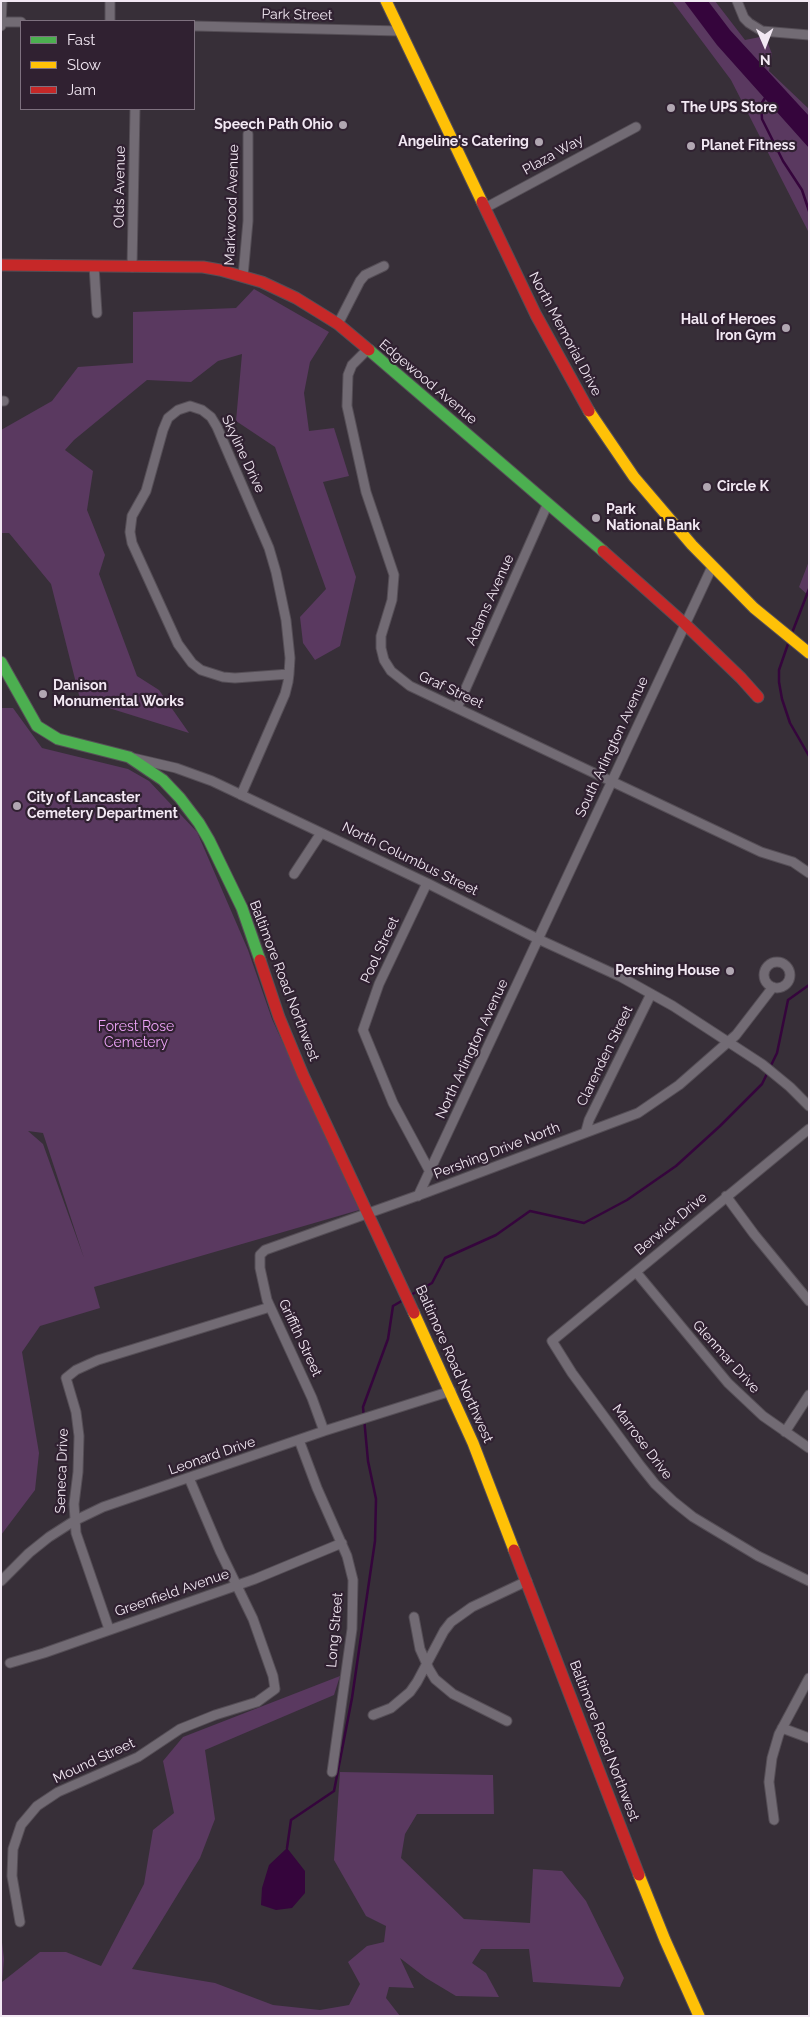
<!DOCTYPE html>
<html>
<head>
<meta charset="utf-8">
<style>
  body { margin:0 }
  #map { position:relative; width:810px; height:2017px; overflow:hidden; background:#372f38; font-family:Raleway,sans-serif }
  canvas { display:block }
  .frame { position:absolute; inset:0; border:2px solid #f2e8f3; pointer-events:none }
  .legend { position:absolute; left:20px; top:20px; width:175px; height:90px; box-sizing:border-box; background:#302131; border:1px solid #7e717f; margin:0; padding:6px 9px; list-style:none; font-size:15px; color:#f2e8f3 }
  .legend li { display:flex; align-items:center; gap:10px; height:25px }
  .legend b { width:25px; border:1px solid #7e717f }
  .north { position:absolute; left:740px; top:20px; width:50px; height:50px; -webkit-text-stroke:4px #302131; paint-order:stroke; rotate:179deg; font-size:14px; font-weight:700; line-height:20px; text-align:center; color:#f2e8f3 }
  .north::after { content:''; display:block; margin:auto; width:18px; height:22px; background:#f2e8f3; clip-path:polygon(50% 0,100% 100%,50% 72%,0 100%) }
</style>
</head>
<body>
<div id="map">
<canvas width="810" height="2017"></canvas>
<div class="frame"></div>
<ul class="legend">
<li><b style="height:6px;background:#4caf50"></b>Fast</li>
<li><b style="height:6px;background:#ffc107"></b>Slow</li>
<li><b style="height:6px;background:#c62828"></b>Jam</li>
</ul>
<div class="north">N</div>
</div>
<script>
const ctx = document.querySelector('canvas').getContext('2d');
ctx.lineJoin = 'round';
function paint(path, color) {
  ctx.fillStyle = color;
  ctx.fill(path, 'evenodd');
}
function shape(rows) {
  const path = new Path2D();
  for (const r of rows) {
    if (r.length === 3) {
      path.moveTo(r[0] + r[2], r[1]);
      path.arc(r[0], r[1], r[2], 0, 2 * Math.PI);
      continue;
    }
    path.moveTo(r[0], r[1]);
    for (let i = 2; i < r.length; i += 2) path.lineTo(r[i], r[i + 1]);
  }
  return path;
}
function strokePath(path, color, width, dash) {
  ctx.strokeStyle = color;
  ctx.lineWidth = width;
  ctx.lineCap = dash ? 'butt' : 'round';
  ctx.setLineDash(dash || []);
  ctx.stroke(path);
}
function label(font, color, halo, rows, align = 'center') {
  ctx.font = font + ' Raleway,sans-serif';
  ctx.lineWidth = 4.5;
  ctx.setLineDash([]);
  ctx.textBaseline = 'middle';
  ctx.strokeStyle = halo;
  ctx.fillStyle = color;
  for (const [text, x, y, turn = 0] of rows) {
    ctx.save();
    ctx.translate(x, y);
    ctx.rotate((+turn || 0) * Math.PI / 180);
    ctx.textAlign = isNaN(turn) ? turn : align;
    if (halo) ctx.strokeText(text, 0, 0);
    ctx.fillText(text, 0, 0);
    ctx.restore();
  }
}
const green = shape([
  [672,1,715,1,745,40,765,36,772,54,769,71,809,109,809,233,731,80],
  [254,289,329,332,310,362,304,393,309,431,334,428,349,476,323,482,356,577,340,646,315,660,303,643,300,617,326,589,275,447,236,421,242,354,218,361,191,382,147,380,74,440,65,450,93,471,87,510,105,555,99,574,137,676,159,690,189,733,80,699,51,584,9,533,1,533,1,430,52,401,78,367,133,363,133,312,236,308],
  [809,561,809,596,799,587],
  [1,708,13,708,42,748,128,769,149,781,197,832,248,950,272,1019,359,1210,94,1287,100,1308,40,1326,22,1352,39,1453,35,1490,1,1535],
  [28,1131,43,1133,84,1258,43,1144],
  [340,1676,334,1695,205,1750,215,1819,200,1858,132,1969,215,1983,273,2005,320,2010,349,2005,360,1984,348,1962,367,1946,384,1942,386,1926,366,1916,334,1860,340,1772,493,1775,494,1814,417,1814,405,1834,401,1858,464,1919,530,1923,533,1869,562,1871,586,1901,624,1978,620,1987,533,1982,529,1949,481,1949,472,1963,486,1973,499,1997,456,1996,426,1978,400,1958,414,1988,389,1987,386,1998,400,2016,1,2016,1,1934,4,1959,2,1982,40,1952,66,1952,101,1966,144,1884,153,1830,174,1813,163,1761,183,1737]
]);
const water = shape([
  [684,1,708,1,730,30,809,116,809,148,717,45],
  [287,1848,305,1871,305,1893,292,1908,276,1910,261,1905,262,1888,269,1865]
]);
const stream = shape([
  [765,98,761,104,762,119,783,161,802,190,809,211],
  [792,633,809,589],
  [789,641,779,670,779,682,782,699,790,723,809,756],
  [409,1296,432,1283,445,1258,496,1235,530,1211,584,1223,627,1200,676,1166,720,1126,762,1084,777,1053,788,1000,809,985],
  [287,1848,291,1820,334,1791,352,1698,375,1541,376,1499,368,1461,363,1407,388,1339,393,1306,405,1299]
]);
const street = shape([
  [737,1,744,18,749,23,762,31,809,35],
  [110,21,110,1],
  [1,22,21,22],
  [1,26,2,1],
  [194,26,400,31],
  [485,208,636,127],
  [94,266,97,313],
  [132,267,135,109],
  [243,276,248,221,248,134],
  [338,324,360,281,365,275,384,266],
  [367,350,352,365,348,375,347,406,366,492,394,575,392,600,381,636,381,648,384,660,391,671,410,686,761,852,793,862,809,873],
  [1,401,4,401],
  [457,708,548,503],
  [133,758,176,768,212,781,427,883,538,939,621,977,673,1006,762,1064,790,1087,809,1106],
  [241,795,285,694,288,682,289,674,290,658,286,620,276,572,269,548,217,427,211,417,202,410,190,406,178,410,168,418,163,430,146,491,132,516,130,532,132,543,178,644,192,663,201,670,223,677,235,678,289,674],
  [294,874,321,833],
  [427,883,379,984,363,1030,393,1103,429,1170],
  [777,975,13],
  [809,1129,552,1341,572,1373,639,1464,655,1484,673,1501,693,1517,758,1556,809,1581],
  [586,1131,589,1120,651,994],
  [418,1196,712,567],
  [726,1196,754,1234,809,1301],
  [636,1272,728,1383,763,1416,809,1448],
  [324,1431,312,1398,267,1300,260,1268,260,1255,265,1250,425,1193,638,1113,679,1085,736,1035,773,987],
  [785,1432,809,1395],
  [299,1440,317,1488,347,1556,353,1580,352,1629,332,1772],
  [1,1581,29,1553,49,1537,74,1521,103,1507,324,1431,451,1391],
  [414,1617,420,1649,429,1669,435,1679,453,1694,507,1721],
  [109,1629,76,1533,74,1504,78,1472,79,1436,76,1412,66,1378,76,1370,98,1360,270,1307],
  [10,1663,44,1653,255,1579,342,1543],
  [373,1715,391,1708,410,1692,417,1682,444,1631,451,1622,472,1607,527,1581],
  [782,1728,809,1738],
  [774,1820,769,1782,772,1758,779,1734,809,1678],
  [20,1922,12,1876,13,1849,21,1825,37,1806,58,1792,138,1757,180,1729,215,1715,257,1702,275,1689,273,1676,253,1619,220,1551,189,1478]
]);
const fast = shape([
  [369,350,603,551],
  [1,662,37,726,58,739,129,757,163,780,180,798,199,823,209,840,242,908,260,960]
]);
const slow = shape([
  [386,1,482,202],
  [589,411,634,477,692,545,754,608,809,653],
  [414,1313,473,1443,514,1550],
  [639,1875,665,1940,699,2016]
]);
const jam = shape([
  [482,202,536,315,589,411],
  [1,265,203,267,220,270,262,282,296,298,338,324,369,350],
  [603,551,685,624,741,678,758,697],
  [260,960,279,1017,303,1075,414,1313],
  [514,1550,639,1875]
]);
const markers = [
  [671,108,5,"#b1a7b2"],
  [343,125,5,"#b1a7b2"],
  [539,142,5,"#b1a7b2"],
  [691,146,5,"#b1a7b2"],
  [786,328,5,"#b1a7b2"],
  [707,487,5,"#b1a7b2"],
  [596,518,5,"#b1a7b2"],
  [43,694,5,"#b1a7b2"],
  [17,806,5,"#b1a7b2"],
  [730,971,5,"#b1a7b2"]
];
const streetNames = [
  ["Park Street",297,15,1],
  ["Plaza Way",553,155,-29],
  ["Olds Avenue",120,187,-89],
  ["Markwood Avenue",232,205,-88],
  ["North Memorial Drive",565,334,62],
  ["Edgewood Avenue",428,382,40],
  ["Skyline Drive",243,454,65],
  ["Adams Avenue",490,600,-66],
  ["Graf Street",451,690,25],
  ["South Arlington Avenue",612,747,-65],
  ["North Columbus Street",410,859,26],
  ["Pool Street",380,950,-65],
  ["Baltimore Road Northwest",284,981,69],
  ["North Arlington Avenue",472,1049,-65],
  ["Clarenden Street",605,1056,-64],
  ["Pershing Drive North",497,1151,-21],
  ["Berwick Drive",671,1224,-40],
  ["Griffith Street",300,1338,65],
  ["Glenmar Drive",726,1357,48],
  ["Baltimore Road Northwest",454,1364,66],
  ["Marrose Drive",642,1442,53],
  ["Leonard Drive",212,1456,-19],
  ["Seneca Drive",62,1471,-88],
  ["Greenfield Avenue",172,1593,-19],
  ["Long Street",335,1630,-85],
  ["Baltimore Road Northwest",604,1741,69],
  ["Mound Street",94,1761,-25]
];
const poiNames = [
  ["The UPS Store",681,108],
  ["Speech Path Ohio",333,125,"right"],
  ["Angeline's Catering",529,142,"right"],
  ["Planet Fitness",701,146],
  ["Hall of Heroes",776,320,"right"],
  ["Iron Gym",776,336,"right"],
  ["Circle K",717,487],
  ["Park",606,510],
  ["National Bank",606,526],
  ["Danison",53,686],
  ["Monumental Works",53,702],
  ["City of Lancaster",27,798],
  ["Cemetery Department",27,814],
  ["Pershing House",720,971,"right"]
];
const parkNames = [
  ["Forest Rose",136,1027],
  ["Cemetery",136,1043]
];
paint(green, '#5a3960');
paint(water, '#35053c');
strokePath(stream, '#35053c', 2.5);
strokePath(street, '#554e56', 11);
strokePath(fast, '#554e56', 13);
strokePath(slow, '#554e56', 13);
strokePath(jam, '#554e56', 13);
strokePath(street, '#726b74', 9);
strokePath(fast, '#4caf50', 11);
strokePath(slow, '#ffc107', 11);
strokePath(jam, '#c62828', 11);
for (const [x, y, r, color] of markers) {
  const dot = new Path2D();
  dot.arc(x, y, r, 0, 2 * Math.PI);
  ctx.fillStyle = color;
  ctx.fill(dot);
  strokePath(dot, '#302131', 2);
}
label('14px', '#f2e8f3', '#302131', streetNames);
label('bold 14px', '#f2e8f3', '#302131', poiNames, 'left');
label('14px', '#eea4f8', '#302131', parkNames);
</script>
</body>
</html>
